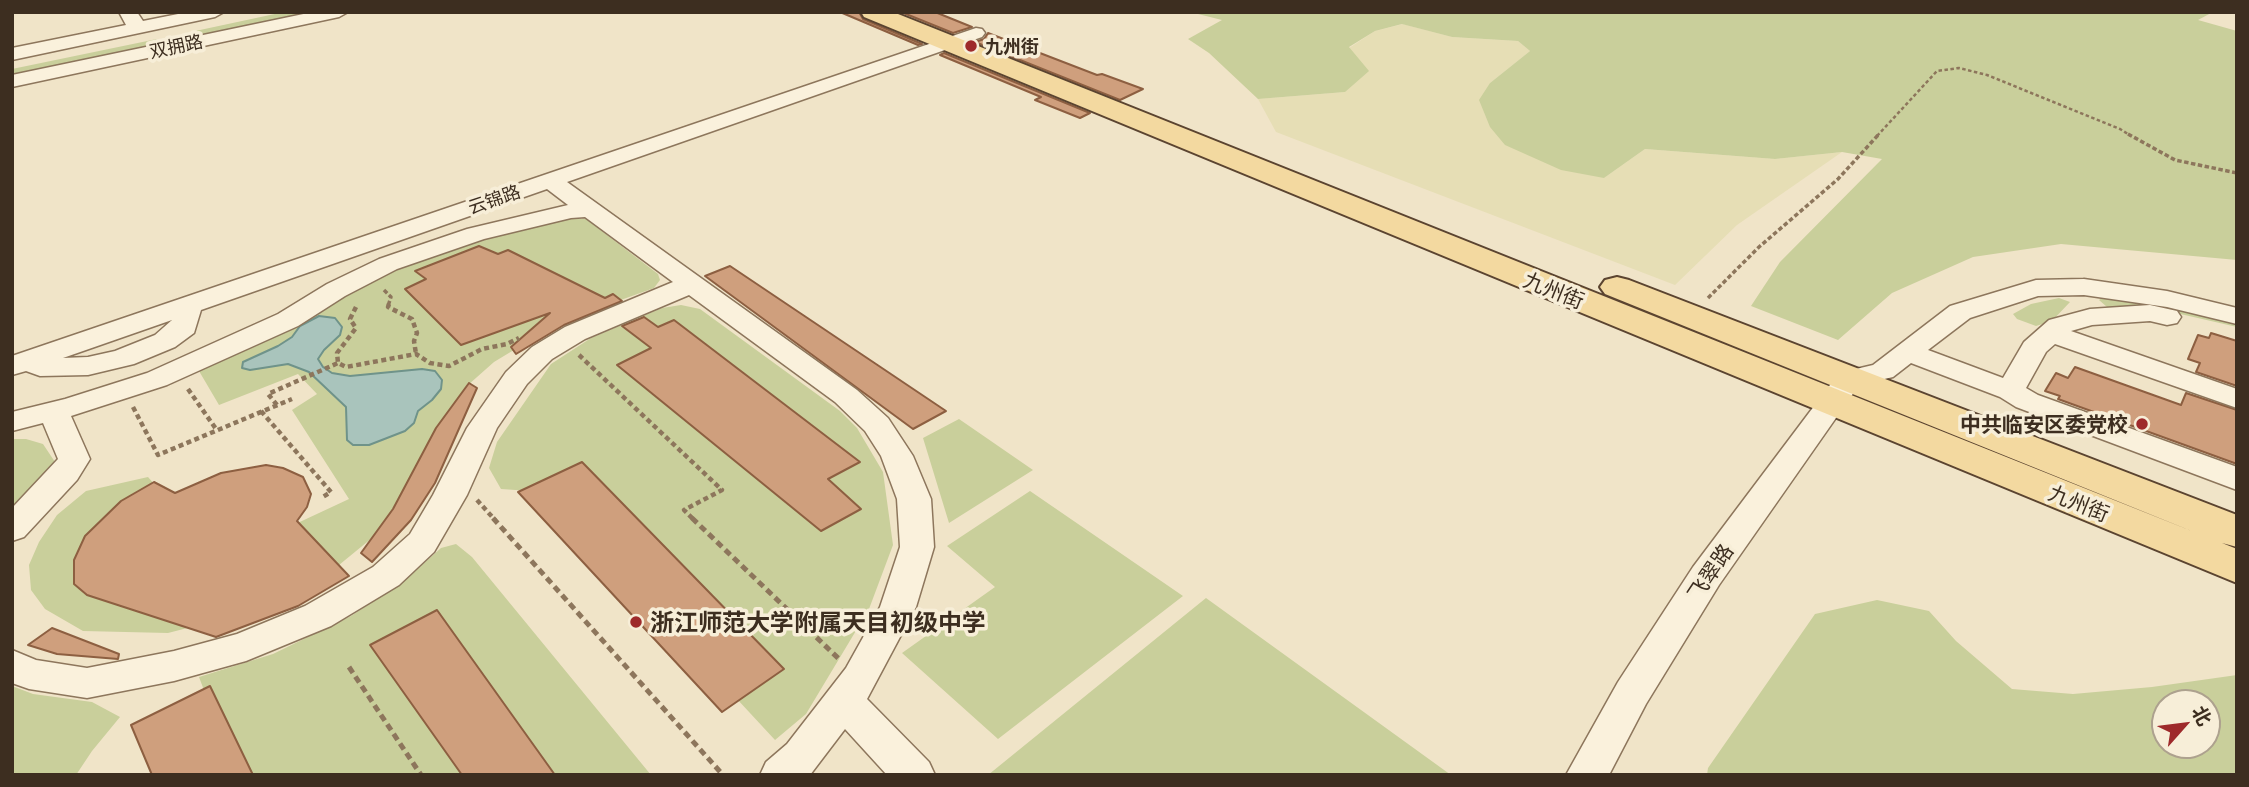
<!DOCTYPE html>
<html>
<head>
<meta charset="utf-8">
<style>
  body { margin:0 }
  #map { position:relative; width:2249px; height:787px; overflow:hidden; background:#f0e4c8; font-family:Georgia,"Noto Sans SC",serif }
  canvas { display:block }
  .frame { position:absolute; inset:0; border:14px solid #3d2e20; pointer-events:none }
  .north { position:absolute; left:2151px; top:689px; width:70px; height:70px; box-sizing:border-box; background:#f7eed8; border:2px solid #ada18e; border-radius:50%; rotate:62deg; font-size:19px; font-weight:700; line-height:28px; text-align:center; color:#3d2e20 }
  .north::after { content:''; display:block; margin:auto; width:24px; height:32px; background:#9e2a2b; clip-path:polygon(50% 0,100% 100%,50% 72%,0 100%) }
</style>
</head>
<body>
<div id="map">
<canvas width="2249" height="787"></canvas>
<div class="frame"></div>
<div class="north">北</div>
</div>
<script>
const ctx = document.querySelector('canvas').getContext('2d');
ctx.lineJoin = 'round';
function paint(path, color) {
  ctx.fillStyle = color;
  ctx.fill(path, 'evenodd');
}
function shape(rows) {
  const path = new Path2D();
  for (const r of rows) {
    path.moveTo(r[0], r[1]);
    for (let i = 2; i < r.length; i += 2) path.lineTo(r[i], r[i + 1]);
  }
  return path;
}
function strokePath(path, color, width, dash) {
  ctx.strokeStyle = color;
  ctx.lineWidth = width;
  ctx.lineCap = dash ? 'butt' : 'round';
  ctx.setLineDash(dash || []);
  ctx.stroke(path);
}
function label(font, color, halo, rows, align = 'center') {
  ctx.font = font + ' Georgia,"Noto Sans SC",serif';
  ctx.lineWidth = 7;
  ctx.setLineDash([]);
  ctx.textBaseline = 'middle';
  ctx.strokeStyle = halo;
  ctx.fillStyle = color;
  for (const [text, x, y, turn = 0] of rows) {
    ctx.save();
    ctx.translate(x, y);
    ctx.rotate((+turn || 0) * Math.PI / 180);
    ctx.textAlign = isNaN(turn) ? turn : align;
    if (halo) ctx.strokeText(text, 0, 0);
    ctx.fillText(text, 0, 0);
    ctx.restore();
  }
}
const farmland = shape([
  [1403,24,1452,37,1518,41,1530,51,1490,83,1604,178,1645,149,1775,159,1842,152,1737,225,1675,285,1276,132,1258,99,1345,92,1349,48,1375,31]
]);
const green = shape([
  [284,12,315,12,203,36,186,33],
  [1190,12,2213,12,2198,20,2237,31,2237,260,2061,244,1973,257,1892,293,1838,340,1751,306,1780,262,1882,159,1842,152,1775,159,1645,149,1604,178,1561,170,1505,145,1490,127,1479,100,1490,83,1530,51,1518,41,1452,37,1402,24,1375,31,1349,47,1369,71,1345,92,1258,99,1209,53,1188,39,1222,20],
  [157,39,151,46,12,75,12,69],
  [573,218,586,219,658,274,660,280,654,288,560,322,494,362,468,385,393,509,372,538,339,565,286,597,226,618,168,633,83,631,45,609,31,590,29,565,39,542,57,515,86,491,148,477,213,550,259,541,349,499,292,410,317,394,298,374,219,405,199,371,267,340,399,266,461,243],
  [2103,297,2169,305,2237,321,2237,327,2163,310,2107,307,2099,300],
  [2059,298,2070,302,2052,321,2036,326,2017,319,2013,314,2031,304],
  [681,305,700,309,840,411,857,428,883,472,893,545,869,609,806,714,775,740,545,492,501,489,489,468,497,442,551,364,591,338,662,308],
  [959,419,1033,470,949,523,923,438],
  [12,439,26,439,43,444,55,462,40,488,12,509],
  [1030,491,1183,596,998,739,902,653,995,587,947,546],
  [456,544,472,557,651,775,236,775,199,677,273,654,351,616,405,580,441,548],
  [1206,598,1451,775,988,775],
  [1877,600,1929,611,1956,641,2012,689,2073,694,2152,687,2237,675,2237,775,1707,775,1708,768,1815,614],
  [2165,703,2207,703,2207,745,2165,745],
  [12,686,33,694,92,702,120,717,92,751,76,775,12,775]
]);
const water = shape([
  [319,316,335,318,342,327,340,335,324,350,318,359,323,367,332,373,350,376,422,369,435,371,442,380,441,389,432,400,418,411,414,423,405,431,369,445,353,445,347,440,346,407,309,372,288,364,250,370,242,368,243,362,278,346,292,337,300,326,319,316]
]);
const building = shape([
  [840,12,859,12,863,19,922,44,918,45,840,12],
  [901,12,935,12,972,27,953,33,901,12],
  [988,33,1097,75,1102,74,1143,89,1120,100,975,42,984,39,988,33],
  [944,53,1090,113,1080,118,1035,100,1041,97,940,55,944,53],
  [479,246,498,254,508,250,605,298,613,294,622,301,564,325,516,354,511,347,550,313,461,345,405,289,426,279,415,271,479,246],
  [730,266,946,411,913,429,705,276,730,266],
  [644,317,658,327,674,320,860,462,828,479,861,509,821,531,617,365,651,348,622,326,644,317],
  [2211,333,2237,341,2237,386,2196,372,2200,363,2188,359,2198,335,2209,338,2211,333],
  [2075,367,2181,405,2186,393,2237,410,2237,464,2058,399,2060,396,2045,391,2056,373,2068,378,2075,367],
  [469,383,477,388,435,483,411,520,372,562,361,553,393,509,436,428,469,383],
  [582,462,784,669,722,712,518,492,582,462],
  [266,465,283,468,303,477,311,494,307,507,297,521,349,576,298,606,216,637,87,595,74,584,74,560,85,536,121,501,154,482,175,493,221,473,266,465],
  [437,610,555,775,462,775,370,645,437,610],
  [52,628,119,654,118,659,57,654,28,645,52,628],
  [210,686,253,775,152,775,131,725,210,686]
]);
const pathFar3 = shape([
  [1877,136,1937,71,1959,68,1987,75,2120,129,2131,136]
]);
const pathFar2 = shape([
  [2128,134,2175,160,2237,173],
  [384,290,391,297,388,306],
  [1708,298,1759,247,1838,179,1879,134]
]);
const pathFar1 = shape([
  [389,304,388,307,412,319,417,333,414,341,416,354],
  [356,307,350,319,356,328,337,353,338,363,346,367,416,354,430,363,449,366,482,349,507,344,519,338],
  [579,355,722,490,684,510,694,520],
  [188,389,216,429],
  [277,405,268,394,338,363],
  [133,407,158,455,292,399],
  [261,411,331,492,321,498],
  [477,500,495,520]
]);
const path = shape([
  [493,518,723,775],
  [692,518,839,659],
  [349,667,421,775]
]);
const minor = shape([
  [119,12,137,12,143,21,188,12,224,12,215,17,12,60,12,48,126,25,119,12],
  [313,12,348,12,339,17,12,87,12,75,313,12],
  [976,28,982,29,985,33,982,37,567,182,857,390,888,418,913,456,931,499,934,547,916,607,867,699,929,762,935,775,887,775,845,729,810,775,760,775,766,762,787,744,846,668,880,607,900,547,897,499,881,456,865,431,835,402,689,295,585,339,552,359,527,384,497,428,467,495,434,552,399,585,331,626,246,661,174,681,87,698,29,689,12,683,12,650,36,660,87,668,174,651,237,634,305,606,373,567,410,534,433,495,467,428,506,372,532,347,565,327,673,282,585,217,571,218,484,239,397,269,345,296,298,326,167,385,71,416,90,459,77,480,24,537,12,541,12,508,58,459,43,423,12,431,12,412,65,399,147,373,278,314,327,284,379,259,467,229,568,205,547,189,201,310,194,333,175,347,134,364,88,375,40,376,26,371,12,375,12,356,976,28],
  [172,320,155,335,115,351,88,357,63,358,172,320],
  [2084,279,2167,291,2237,308,2237,324,2167,307,2084,295,2038,296,1970,318,1928,350,2003,378,2024,342,2049,320,2090,309,2150,305,2177,311,2181,317,2177,323,2167,325,2150,321,2092,325,2071,331,2237,389,2237,408,2055,344,2046,352,2026,388,2038,395,2237,467,2237,490,2016,407,2000,397,1911,363,1893,377,1859,385,1719,585,1646,704,1609,775,1566,775,1618,682,1693,567,1839,373,1873,365,1950,306,2036,280,2084,279]
]);
const major = shape([
  [861,12,893,12,2194,532,1605,294,1600,287,1605,280,1617,277,1629,280,2237,515,2237,547,2222,543,2237,549,2237,583,864,17,861,12]
]);
const markers = [
  [971,46,7,"#9e2a2b"],
  [2142,424,7,"#9e2a2b"],
  [636,622,7,"#9e2a2b"]
];
const farStreetnames = [
  ["双拥路",176,46,-12],
  ["云锦路",494,199,-19]
];
const farPoinames = [
  ["九州街",985,46]
];
const streetNames = [
  ["九州街",1554,290,22],
  ["九州街",2079,503,22],
  ["飞翠路",1710,572,-56]
];
const poiNames = [
  ["中共临安区委党校",2128,424]
];
const nearPoinames = [
  ["浙江师范大学附属天目初级中学",650,622]
];
paint(farmland, '#e6deb5');
paint(green, '#c9cf9b');
paint(water, '#a9c4bc');
strokePath(water, '#6f938a', 2);
paint(building, '#cf9f7d');
strokePath(building, '#8d5f41', 2);
strokePath(minor, '#8d765c', 3);
strokePath(major, '#5b4430', 4);
strokePath(pathFar3, '#8d765c', 2.5, [3.5, 2.5]);
strokePath(pathFar2, '#8d765c', 3.5, [4.5, 2.5]);
strokePath(pathFar1, '#8d765c', 4.5, [5, 3.5]);
strokePath(path, '#8d765c', 5, [7, 4.5]);
paint(minor, '#faf1dc');
paint(major, '#f3d9a0');
for (const [x, y, r, color] of markers) {
  const dot = new Path2D();
  dot.arc(x, y, r, 0, 2 * Math.PI);
  ctx.fillStyle = color;
  ctx.fill(dot);
  strokePath(dot, '#f7eed8', 2.5);
}
label('18px', '#3d2e20', '#f7eed8', farStreetnames);
label('bold 18px', '#3d2e20', '#f7eed8', farPoinames, 'left');
label('21px', '#3d2e20', '#f7eed8', streetNames);
label('bold 21px', '#3d2e20', '#f7eed8', poiNames, 'right');
label('bold 24px', '#3d2e20', '#f7eed8', nearPoinames, 'left');
</script>
</body>
</html>
